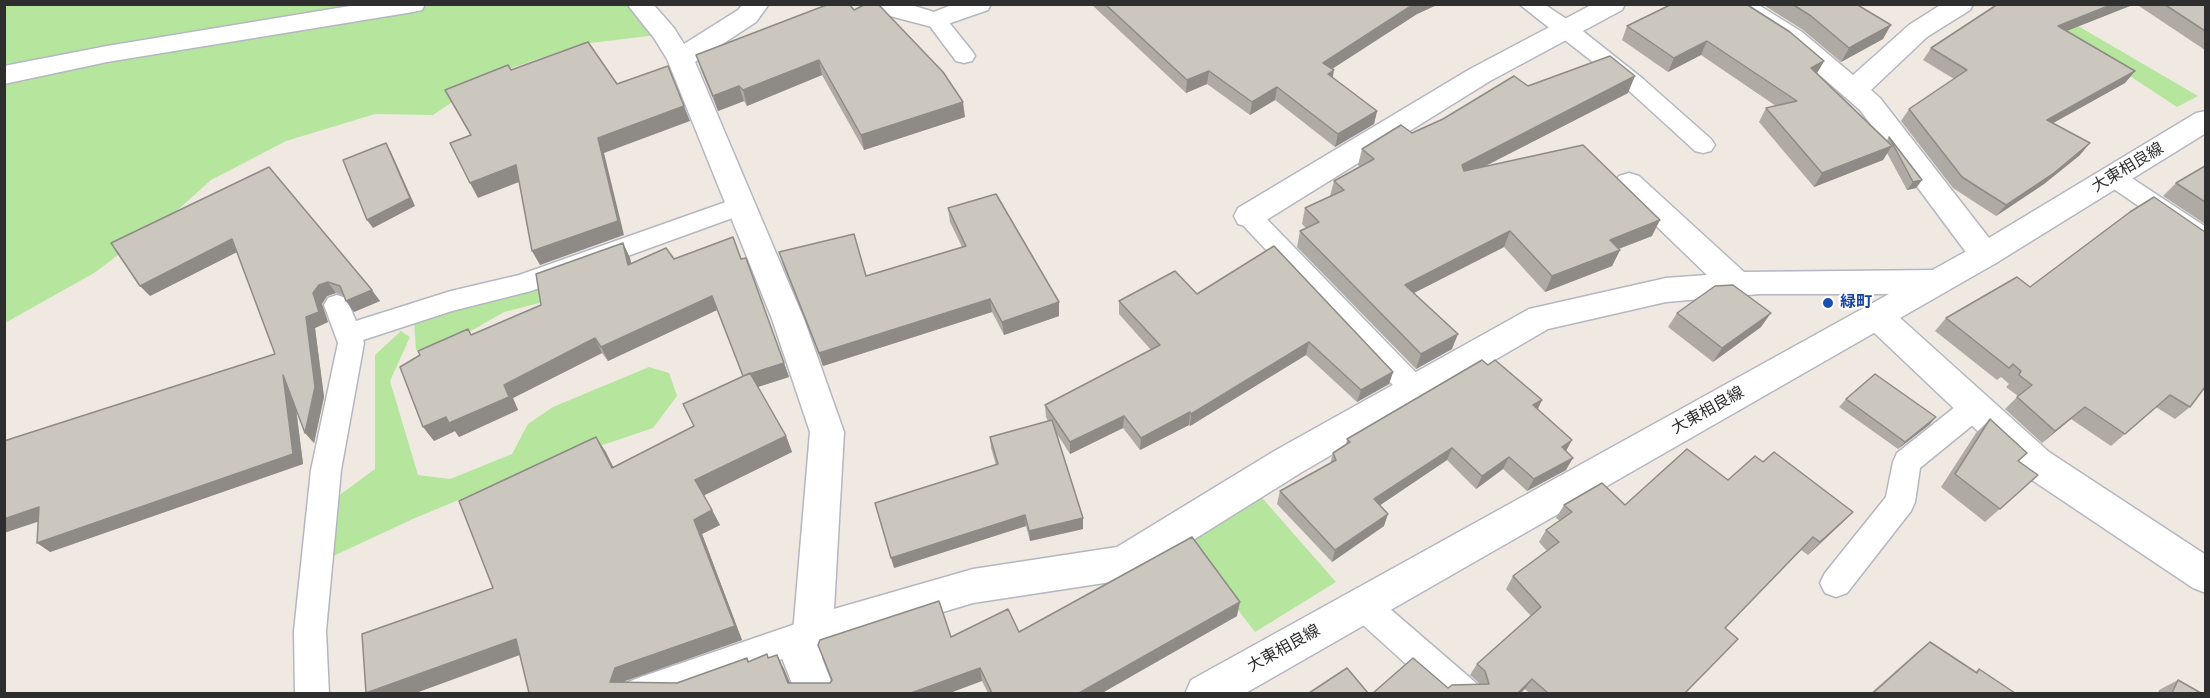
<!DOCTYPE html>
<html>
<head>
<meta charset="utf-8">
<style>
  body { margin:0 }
  #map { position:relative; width:2210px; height:698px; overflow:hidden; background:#efe9e1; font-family:"DejaVu Sans",sans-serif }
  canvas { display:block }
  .frame { position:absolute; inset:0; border:6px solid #2e2e2e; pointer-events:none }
</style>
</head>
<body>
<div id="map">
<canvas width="2210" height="698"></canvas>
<div class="frame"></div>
</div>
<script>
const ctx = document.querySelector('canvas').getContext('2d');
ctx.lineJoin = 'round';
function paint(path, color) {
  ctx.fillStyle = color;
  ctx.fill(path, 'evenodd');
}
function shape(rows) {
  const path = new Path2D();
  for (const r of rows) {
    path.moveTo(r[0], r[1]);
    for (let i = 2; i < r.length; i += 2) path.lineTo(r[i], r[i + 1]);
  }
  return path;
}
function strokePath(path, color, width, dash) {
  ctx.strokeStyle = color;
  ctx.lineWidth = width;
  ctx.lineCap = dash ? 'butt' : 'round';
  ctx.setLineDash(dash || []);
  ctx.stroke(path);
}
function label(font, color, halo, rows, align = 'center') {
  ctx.font = font + ' "DejaVu Sans","Noto Sans JP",sans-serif';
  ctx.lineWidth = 4.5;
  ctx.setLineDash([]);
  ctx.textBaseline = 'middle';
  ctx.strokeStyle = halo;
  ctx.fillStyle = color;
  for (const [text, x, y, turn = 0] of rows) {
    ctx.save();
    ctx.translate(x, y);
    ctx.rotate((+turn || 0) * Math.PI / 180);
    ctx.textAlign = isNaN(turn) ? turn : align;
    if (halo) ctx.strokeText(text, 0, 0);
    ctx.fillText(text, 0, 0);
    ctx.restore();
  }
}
const green = shape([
  [633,4,665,34,582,44,494,74,433,115,375,114,286,141,211,180,171,216,94,273,5,323,5,5],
  [2022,5,2042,5,2198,96,2177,107],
  [567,268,579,293,504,312,457,339,416,350,414,319],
  [401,331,410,337,390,381,418,475,450,479,512,454,528,424,553,407,649,367,669,373,677,396,653,428,546,464,415,518,329,558,337,497,375,469,375,355],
  [1256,491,1336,582,1255,632,1182,537]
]);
const lane = shape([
  [1519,4,1544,4,1574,24,1642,78,1711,139,1715,145,1711,151,1703,153,1695,151,1626,88,1519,4],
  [936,13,943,15,972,51,975,56,972,61,964,63,956,61,929,25,925,20,929,15,936,13],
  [2113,169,2121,171,2206,227,2206,249,2197,246,2105,183,2101,177,2105,171,2113,169],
  [740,197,749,200,752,206,749,212,531,291,452,311,363,340,364,343,341,470,326,631,329,694,295,694,294,631,311,470,338,343,324,305,328,298,337,295,346,298,356,321,451,291,519,275,740,197],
  [1249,207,1258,210,1425,382,1429,390,1425,398,1415,401,1405,398,1240,222,1237,216,1240,210,1249,207],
  [1975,396,1985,399,1989,407,1985,415,1920,468,1915,502,1911,511,1847,593,1836,597,1825,593,1820,583,1825,573,1886,497,1893,462,1897,453,1965,399,1975,396],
  [1363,591,1374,595,1476,683,1480,694,1439,694,1352,615,1347,605,1352,595,1363,591],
  [813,618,824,622,829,633,824,644,685,694,622,694,626,683,638,678,813,618]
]);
const street = shape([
  [362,4,425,4,422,10,413,12,107,62,4,84,4,66,107,46,362,4],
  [627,4,653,4,674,28,684,44,738,10,743,4,769,4,756,22,695,62,804,319,844,432,834,609,973,569,1117,547,1276,450,1529,309,1666,278,1707,275,1619,190,1614,183,1619,176,1629,173,1639,176,1744,272,1937,270,1948,274,1953,282,1948,290,1937,294,1760,294,1666,302,1548,329,1302,472,1137,575,1124,580,973,603,826,647,822,658,836,694,796,694,782,658,793,633,810,432,772,319,667,59,654,38,627,4],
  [864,4,908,4,934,12,954,4,991,4,988,10,936,28,867,10,864,4],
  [1593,4,1625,4,1622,10,1490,81,1260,224,1249,227,1238,224,1234,216,1238,208,1470,69,1593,4],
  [1726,4,1757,4,1802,32,1853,75,1909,25,1942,4,1973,4,1970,10,1927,37,1871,90,1880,98,1996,247,2000,255,1996,263,1985,266,1974,263,1860,110,1784,44,1729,10,1726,4],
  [1877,304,1888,307,2049,452,2206,555,2206,593,2193,588,2023,474,1866,325,1861,316,1866,307,1877,304]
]);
const secondary = shape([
  [2206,111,2206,133,1996,263,1244,694,1185,694,1191,680,1974,247,2196,113,2206,111]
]);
const wall = shape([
  [829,4,965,117,864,150,822,75,747,106,744,101,718,111,701,70,696,55],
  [1091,4,1439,4,1417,14,1332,69,1333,78,1377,111,1374,124,1335,147,1275,100,1250,115,1207,84,1186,93],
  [1762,4,1856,4,1883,39,1841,62,1803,30],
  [2135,4,2066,31,2135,71,2125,83,2053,123,2080,155,2044,184,1996,216,1953,188,1901,121,1909,109,1954,79,1923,60,1931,48],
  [2136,4,2205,4,2205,50],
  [1627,26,1824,61,1817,73,1887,140,1889,137,1922,180,1916,188,1907,190,1887,153,1883,160,1814,187,1759,122,1766,108,1776,106,1701,55,1668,72,1622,40],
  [1528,86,1628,93,1485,166,1652,236,1619,249,1620,250,1612,266,1545,292,1504,247,1414,293,1452,349,1416,369,1297,247,1300,231,1306,228,1302,224,1305,208,1330,196,1334,181,1360,167,1358,165,1362,149,1412,133],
  [2205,166,2205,224,2163,196,2176,183],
  [269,167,380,301,354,312,346,301,344,296,336,293,327,296,322,304,328,322,315,328,324,397,314,443,305,433,296,408,303,464,50,552,38,522,275,354,237,252,150,296],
  [948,208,1059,316,1004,335,992,312,823,366,783,265,779,252,866,276,962,247,950,222],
  [623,243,630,258,631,264,674,259,741,259,784,363,789,377,758,387,786,436,792,452,704,495,720,525,702,534,742,640,625,681,625,683,677,683,747,658,749,662,769,658,777,655,784,669,790,683,830,683,951,637,1237,616,1102,693,988,693,982,681,529,693,520,655,493,588,596,437,613,467,694,426,683,404,743,376,717,310,608,361,602,353,513,398,518,410,459,437,455,431,434,441,541,305],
  [2030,287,2190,407,2175,419,2156,407,2111,446,2071,419,2042,443,2005,409,2018,396,2006,387,2009,384,2001,377,1997,380,1935,331,1946,318],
  [1197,294,1393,372,1389,384,1357,402,1306,355,1190,426,1189,425,1140,450,1123,428,1070,454,1057,434,1083,518,1083,529,1030,541,1026,526,894,568,996,465,991,448,990,437,1048,421,1046,417,1045,405,1151,350,1119,314,1119,301],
  [1677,313,1761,327,1713,362,1668,327],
  [1846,399,1936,417,1929,425,1898,449,1839,407],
  [1537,409,1566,451,1566,470,1527,491,1503,469,1476,489,1447,460,1380,505,1384,526,1332,562,1277,504,1280,491,1330,464,1333,453,1346,445,1347,439],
  [1990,419,2027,453,2019,461,2038,475,1985,522,1941,487,1976,433],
  [1763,462,1853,512,1808,555,1801,550,1725,628,1685,693,1529,693,1525,689,1448,688,1479,685,1478,682,1470,675,1477,664,1531,616,1506,589,1513,576,1547,551,1539,542,1546,530,1560,521,1556,518,1564,505,1625,505,1728,480],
  [1930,642,1975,672,1979,669,2015,693,1871,693,1916,653],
  [2178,680,2201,693,2158,693,2159,690]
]);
const shadedWall = shape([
  [1414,4,1439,4,1417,14,1321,76,1323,63],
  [2113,4,2135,4,2049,38,2058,26],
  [1891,25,1883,39,1841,62,1849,48],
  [1707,41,1701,55,1668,72,1674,58],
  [819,60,822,75,747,106,743,90],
  [1824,61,1816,75,1811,68],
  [1334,70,1332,83,1328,74],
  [1209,71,1207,84,1186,93,1187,80],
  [2135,71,2125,83,2037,132,2047,120],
  [1635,76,1628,93,1456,181,1462,165],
  [739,86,744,101,718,111,713,96],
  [1277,87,1275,100,1250,115,1252,102],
  [963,102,965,117,864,150,861,135],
  [684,106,690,121,604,153,624,235,540,265,532,251,598,138],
  [1377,111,1374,124,1335,147,1338,134],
  [386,143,391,152,415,206,373,228,367,220],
  [2090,143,2080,155,2044,184,1996,216,2006,205],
  [1892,146,1883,160,1814,187,1822,173],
  [516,165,524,180,478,198,470,183],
  [1922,180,1916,188,1907,190,1913,182],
  [1660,220,1652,236,1602,255,1610,240],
  [1510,231,1504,247,1400,300,1405,285],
  [232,239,241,250,150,296,140,286],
  [623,243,630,258,635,280,628,265],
  [1620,250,1612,266,1545,292,1552,276],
  [328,282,336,293,327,296,322,304,328,322,315,328,324,397,314,443,305,433,306,317,313,293,319,285],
  [372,290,380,301,354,312,346,301],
  [712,296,717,310,608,361,601,347],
  [990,299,992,312,823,366,819,353],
  [1059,302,1059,316,1004,335,1002,322],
  [1771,313,1761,327,1713,362,1722,348],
  [1458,334,1452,349,1416,369,1421,354],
  [595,338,602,353,513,398,518,410,459,437,455,431,434,441,423,427,446,417,504,385],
  [1309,342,1306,355,1190,426,1191,414],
  [784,363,789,377,748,390,743,376],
  [1393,372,1389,384,1357,402,1361,390],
  [283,375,293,385,303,464,50,552,37,543],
  [1542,400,1536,413,1533,405],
  [2085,407,2071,419,2042,443,2055,431],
  [1190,412,1189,425,1140,450,1141,438],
  [1124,416,1123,428,1070,454,1070,442],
  [1936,417,1929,425,1898,449,1905,442],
  [786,436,792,452,703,496,695,480],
  [596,437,606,452,621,483,612,468],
  [1572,440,1565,453,1562,447],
  [1452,448,1447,460,1370,512,1374,499],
  [1509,457,1503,469,1476,489,1482,476],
  [1573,458,1566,470,1527,491,1534,479],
  [39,507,52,517,4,533,4,519],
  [712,510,720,525,702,534,742,640,625,681,621,693,610,682,615,668,694,520],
  [1853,512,1840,525,1808,555,1820,542],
  [1388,514,1384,526,1332,562,1335,550],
  [1025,515,1026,526,894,568,891,558],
  [1083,518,1083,529,1030,541,1029,531],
  [1240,602,1237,616,1102,693,1079,693],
  [516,639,528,652,416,693,366,693],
  [777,655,784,669,794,693,788,683],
  [980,668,982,681,950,693,911,693],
  [1532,679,1525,689,1521,693,1518,693]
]);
const building = shape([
  [829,4,849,4,854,10,866,4,878,4,943,72,963,102,861,135,819,60,743,90,739,86,713,96,696,55,829,4],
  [1105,4,1414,4,1323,63,1334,70,1328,74,1377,111,1338,134,1277,87,1252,102,1209,71,1187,80,1105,4],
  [1672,4,1746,4,1790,32,1824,61,1811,68,1892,146,1822,173,1766,108,1797,101,1707,41,1674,58,1627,26,1672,4],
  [1792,4,1856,4,1891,25,1849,48,1811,16,1792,4],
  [1998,4,2113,4,2058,26,2135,71,2047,120,2090,143,2054,173,2006,205,1962,177,1909,109,1967,70,1931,48,1998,4],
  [2164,4,2205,4,2205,31,2164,4],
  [588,42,617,84,668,66,684,106,598,138,618,221,532,251,516,165,470,183,450,143,471,135,445,90,508,65,511,70,588,42],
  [1610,56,1635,76,1462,165,1464,171,1583,145,1660,220,1610,240,1620,250,1552,276,1510,231,1405,285,1458,334,1421,354,1300,231,1319,222,1305,208,1344,190,1334,181,1374,159,1362,149,1401,125,1412,133,1443,119,1514,76,1528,86,1610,56],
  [1889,137,1922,180,1913,182,1889,137],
  [386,143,410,198,367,220,343,160,386,143],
  [2205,166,2205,202,2176,183,2205,166],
  [269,167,372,290,346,301,340,286,328,282,319,285,313,293,319,312,306,317,315,387,305,433,283,375,293,454,37,543,39,507,4,519,4,441,275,354,232,239,140,286,111,243,269,167],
  [996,194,1059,302,1002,322,990,299,819,353,779,252,854,234,866,276,966,246,948,208,996,194],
  [2154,197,2205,232,2205,387,2190,407,2170,395,2125,434,2085,407,2055,431,2017,397,2032,385,2019,375,2021,371,2013,364,2009,368,1946,318,2017,277,2030,287,2130,212,2154,197],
  [733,237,741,259,746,258,784,363,743,376,712,296,601,347,595,338,504,385,509,397,449,423,446,417,423,427,400,367,420,355,418,351,468,329,471,335,541,305,536,274,623,243,628,265,666,248,674,259,733,237],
  [1274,246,1393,372,1361,390,1309,342,1191,414,1190,412,1141,438,1124,416,1070,442,1045,405,1160,345,1119,301,1175,271,1197,294,1274,246],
  [1733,285,1771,313,1722,348,1677,313,1715,286,1733,285],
  [1482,360,1488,365,1495,360,1542,400,1533,405,1572,440,1562,447,1573,458,1534,479,1509,457,1482,476,1452,448,1374,499,1388,514,1335,550,1280,491,1336,460,1333,453,1350,442,1347,439,1482,360],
  [750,373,786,436,695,480,712,510,694,520,735,626,615,668,610,682,677,683,747,658,748,662,767,654,768,658,777,655,788,683,830,683,832,680,818,645,820,640,939,601,951,637,1008,609,1019,632,1192,537,1240,602,1079,693,992,693,980,668,911,693,529,693,516,639,366,693,362,634,493,588,459,501,596,437,612,468,694,426,683,404,750,373],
  [1875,374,1936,417,1905,442,1846,399,1875,374],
  [1990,419,2027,453,2018,461,2038,475,2000,509,1955,474,1990,419],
  [1052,420,1083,518,1029,531,1025,515,891,558,875,503,998,464,990,437,1052,420],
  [1687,449,1728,480,1755,456,1763,462,1774,452,1853,512,1820,542,1813,537,1725,628,1738,639,1685,693,1548,693,1532,679,1518,693,1373,693,1413,658,1448,688,1452,685,1489,684,1485,671,1477,664,1541,607,1513,576,1559,542,1546,530,1572,512,1564,505,1602,483,1625,505,1687,449],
  [1930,642,1977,673,1979,669,2015,693,1873,693,1930,642],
  [1347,668,1368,693,1309,693,1347,668],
  [2178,680,2201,693,2172,693,2178,680]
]);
const markers = [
  [1828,303,6,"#1a4fb4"]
];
const streetNames = [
  ["大東相良線",2128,168,-31],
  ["大東相良線",1708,411,-29],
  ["大東相良線",1284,649,-29]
];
const transitNames = [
  ["緑町",1840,303]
];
paint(green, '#b6e59e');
strokePath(lane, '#b4b7c1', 3);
strokePath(street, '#b4b7c1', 3);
strokePath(secondary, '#b4b7c1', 3);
paint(lane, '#fff');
paint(street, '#fff');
paint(secondary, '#fff');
paint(wall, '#afaba4');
paint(shadedWall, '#8e8b86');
paint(building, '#cbc7bf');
strokePath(building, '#8e8b86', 1.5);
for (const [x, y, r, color] of markers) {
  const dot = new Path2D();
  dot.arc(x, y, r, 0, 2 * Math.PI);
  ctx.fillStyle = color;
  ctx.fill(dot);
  strokePath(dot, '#fff', 2);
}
label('16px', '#2e2e2e', '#fff', streetNames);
label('bold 16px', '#164399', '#fff', transitNames, 'left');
</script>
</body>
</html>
